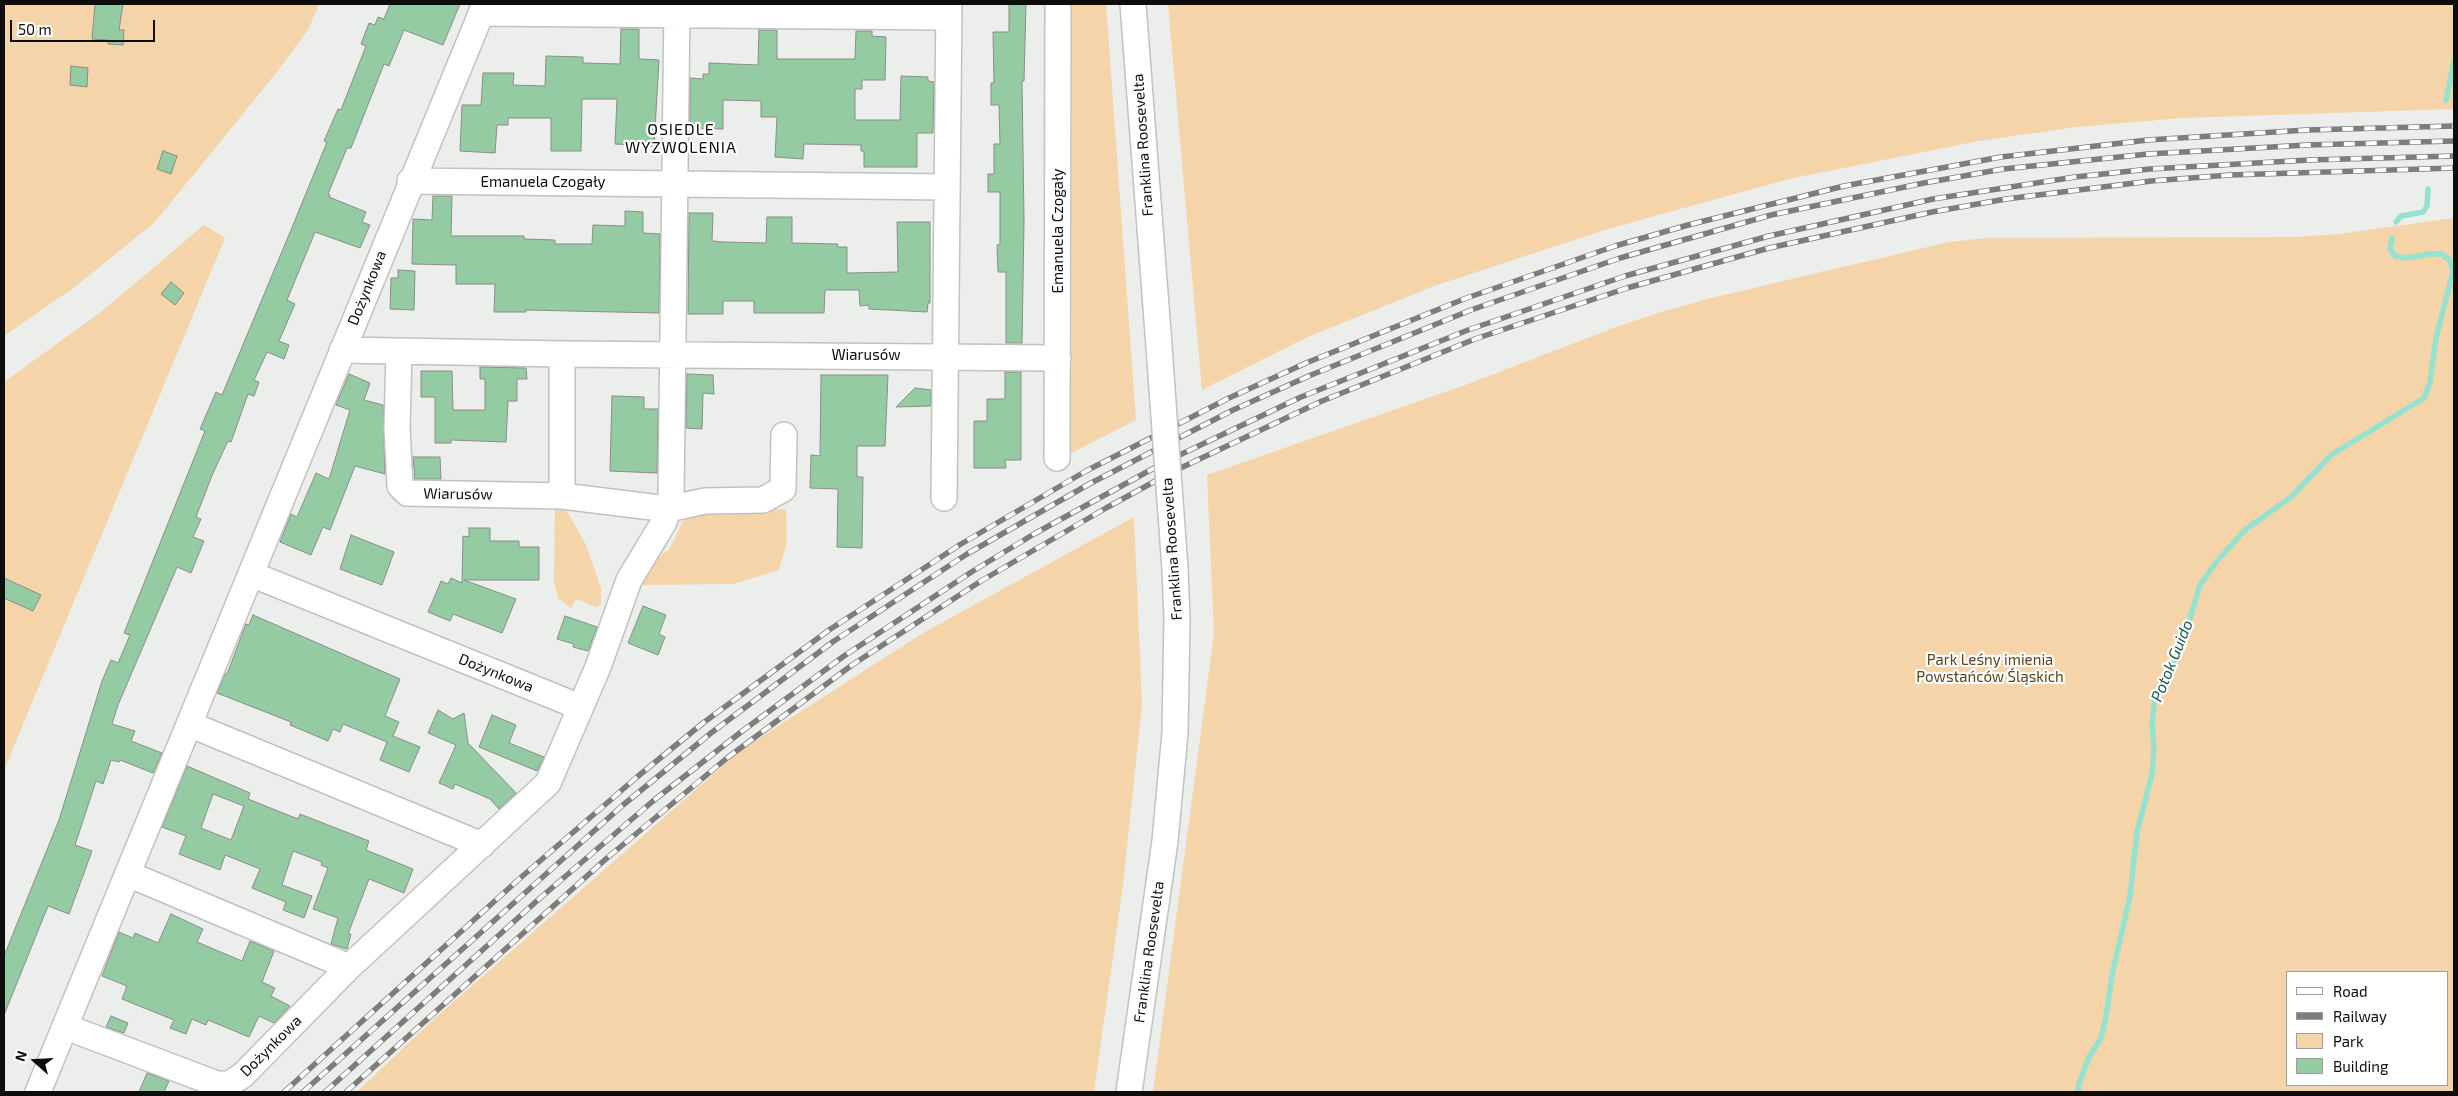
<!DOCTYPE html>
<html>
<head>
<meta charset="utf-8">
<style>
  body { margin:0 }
  #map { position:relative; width:2458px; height:1096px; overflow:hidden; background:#eceeeb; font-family:"Exo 2",sans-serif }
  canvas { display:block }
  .frame { position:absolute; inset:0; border:5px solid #0d0d0c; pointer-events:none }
  .legend { position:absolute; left:2286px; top:971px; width:162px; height:115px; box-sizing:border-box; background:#fff; border:1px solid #9e9e9e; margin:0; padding:6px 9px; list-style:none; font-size:15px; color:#0d0d0c }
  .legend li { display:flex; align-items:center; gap:10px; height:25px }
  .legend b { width:25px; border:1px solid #9e9e9e }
  .north { position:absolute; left:10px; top:1036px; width:50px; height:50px; -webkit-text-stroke:4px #fff; paint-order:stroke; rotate:289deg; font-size:14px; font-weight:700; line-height:20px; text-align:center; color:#0d0d0c }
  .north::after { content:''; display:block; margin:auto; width:18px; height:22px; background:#0d0d0c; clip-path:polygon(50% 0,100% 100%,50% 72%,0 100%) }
  .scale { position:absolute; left:10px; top:20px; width:145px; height:22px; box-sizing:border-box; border:2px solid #0d0d0c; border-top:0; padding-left:6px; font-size:15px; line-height:18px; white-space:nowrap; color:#0d0d0c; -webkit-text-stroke:4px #fff; paint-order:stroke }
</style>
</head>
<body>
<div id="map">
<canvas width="2458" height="1096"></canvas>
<div class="frame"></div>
<ul class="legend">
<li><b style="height:6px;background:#fff"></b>Road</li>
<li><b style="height:6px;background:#7d7e7c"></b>Railway</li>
<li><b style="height:14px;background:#f4d4a8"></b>Park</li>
<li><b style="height:14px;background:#94cba2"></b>Building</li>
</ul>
<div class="north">N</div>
<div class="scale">50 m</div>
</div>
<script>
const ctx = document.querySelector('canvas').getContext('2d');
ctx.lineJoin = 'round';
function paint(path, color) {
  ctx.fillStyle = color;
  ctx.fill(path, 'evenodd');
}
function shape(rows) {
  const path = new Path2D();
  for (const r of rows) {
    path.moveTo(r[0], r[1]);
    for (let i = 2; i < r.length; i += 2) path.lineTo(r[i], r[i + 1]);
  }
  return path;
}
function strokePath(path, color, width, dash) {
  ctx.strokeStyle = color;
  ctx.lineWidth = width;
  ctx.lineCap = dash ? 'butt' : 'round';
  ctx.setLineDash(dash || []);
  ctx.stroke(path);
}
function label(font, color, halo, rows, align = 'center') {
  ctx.font = font + ' "Exo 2",sans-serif';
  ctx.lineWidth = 4.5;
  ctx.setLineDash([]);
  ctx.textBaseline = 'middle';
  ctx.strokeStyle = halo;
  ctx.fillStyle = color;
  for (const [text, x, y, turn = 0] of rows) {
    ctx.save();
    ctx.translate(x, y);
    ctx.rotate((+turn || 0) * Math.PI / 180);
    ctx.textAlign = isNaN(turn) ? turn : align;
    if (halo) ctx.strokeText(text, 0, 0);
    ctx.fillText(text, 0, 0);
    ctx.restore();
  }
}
const green = shape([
  [4,4,319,4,308,30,277,72,155,222,76,286,4,336],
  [1072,4,1106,4,1136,420,1071,453],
  [1168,4,2454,4,2454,109,2181,118,2077,127,1979,141,1789,179,1608,229,1434,286,1310,336,1202,390],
  [2454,218,2454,1092,1153,1092,1214,634,1207,475,1468,384,1616,327,1658,313,1711,298,1949,242,1987,238,2296,237,2339,234],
  [2287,972,2447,972,2447,1085,2287,1085],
  [204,225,225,238,4,770,4,382,101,312],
  [555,506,562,507,568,513,586,545,601,588,601,605,596,607,576,599,571,608,559,599,554,583],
  [786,509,787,541,779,570,733,584,633,585,645,565,669,550,683,521,704,511],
  [1134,517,1142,705,1123,885,1094,1092,357,1092,434,1019,741,750,923,633]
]);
const stream = shape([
  [2446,100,2454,61],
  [2396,222,2401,216,2423,212,2427,206,2428,189],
  [2078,1092,2079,1084,2088,1059,2101,1038,2106,1017,2112,975,2130,896,2137,832,2152,774,2154,748,2152,723,2155,697,2181,648,2200,585,2217,561,2245,530,2291,497,2331,455,2424,398,2430,382,2436,338,2453,272,2450,260,2442,254,2429,254,2405,258,2395,256,2390,249,2392,238]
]);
const building = shape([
  [95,4,123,4,119,30,124,30,123,45,108,44,108,40,92,39,95,4],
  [390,4,460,4,443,45,404,30,389,66,384,64,351,148,347,148,328,194,330,195,329,197,366,212,362,222,370,225,360,248,315,232,287,300,295,304,279,341,289,345,284,359,267,352,254,380,259,382,254,396,248,394,231,442,228,441,213,473,196,517,201,519,193,537,204,541,191,573,177,567,118,705,112,724,135,731,131,741,162,753,153,773,120,760,119,762,111,760,103,784,96,781,75,845,92,851,69,914,48,906,4,1015,4,956,59,820,102,681,111,660,118,663,130,635,124,633,205,431,200,429,216,392,222,395,291,230,327,142,324,141,338,109,341,110,366,46,361,44,369,23,375,25,378,17,384,19,390,4],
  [1009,4,1026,4,1024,81,1022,81,1024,221,1022,343,1006,343,1006,272,998,272,997,245,1000,244,1000,192,988,192,988,174,994,174,994,144,1000,144,999,105,991,105,991,83,994,83,993,32,1009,32,1009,4],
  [621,29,639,29,639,59,659,60,654,146,615,144,617,99,582,99,581,151,551,151,551,118,508,118,508,125,497,125,495,153,460,151,462,105,481,105,483,73,514,73,513,85,545,86,546,56,583,57,583,63,620,64,621,29],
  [759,30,777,30,777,59,855,59,856,31,872,31,872,36,886,37,885,80,862,80,862,89,855,89,855,120,900,120,901,76,928,77,928,81,934,82,933,133,917,133,917,167,864,167,864,151,861,151,861,145,804,144,803,159,775,157,777,117,761,117,761,101,723,100,723,129,690,128,690,78,703,79,703,74,709,74,709,63,758,65,759,30],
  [71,66,88,68,87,87,70,85,71,66],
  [163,151,177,156,171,174,157,169,163,151],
  [433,196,452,196,451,236,524,236,524,239,555,240,555,244,592,244,593,225,625,226,625,211,643,212,643,233,660,234,659,313,526,310,526,312,494,312,495,284,456,284,456,265,412,264,413,219,432,220,433,196],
  [689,213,713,213,712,241,723,242,766,243,767,217,792,217,792,243,838,244,837,247,847,247,847,273,898,272,897,222,930,222,930,303,928,303,927,312,869,309,869,305,860,306,859,290,825,290,824,313,754,313,754,301,723,301,723,314,688,314,689,213],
  [398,270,415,271,414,310,390,309,391,278,398,278,398,270],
  [171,282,184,293,175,305,161,294,171,282],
  [480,367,526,368,527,379,517,379,517,401,508,401,506,442,451,440,451,443,435,443,435,397,421,397,421,371,452,371,453,410,485,410,485,379,480,379,480,367],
  [1005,372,1021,372,1021,460,1005,460,1006,468,974,468,974,421,987,421,987,399,1005,399,1005,372],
  [349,374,370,383,364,400,383,405,385,474,355,466,330,530,323,527,311,555,280,542,291,514,297,517,316,473,329,479,350,410,336,405,349,374],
  [687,374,713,375,714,394,703,393,702,429,686,428,687,374],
  [821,375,888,375,885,446,857,446,857,477,863,477,862,548,837,547,838,489,810,488,811,455,820,456,821,375],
  [915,388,931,390,931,406,896,407,915,388],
  [612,396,644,397,644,409,658,409,657,473,610,471,612,396],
  [413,457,440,457,441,479,415,479,413,457],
  [469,528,490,528,490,541,519,541,519,547,539,547,539,580,464,580,516,599,502,633,453,614,450,621,428,612,441,581,448,584,451,578,462,583,463,536,469,537,469,528],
  [351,535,394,552,382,585,340,569,351,535],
  [4,578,41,595,33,611,4,598,4,578],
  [643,606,666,615,659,634,665,637,658,655,628,643,643,606],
  [253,615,400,679,385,716,399,722,393,736,420,747,409,772,380,760,387,742,343,724,340,732,333,729,328,741,290,725,291,722,217,693,225,674,227,674,246,624,249,625,253,615],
  [565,616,597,627,588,651,573,647,574,644,557,639,565,616],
  [438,710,453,719,464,713,468,743,516,793,499,809,490,799,455,784,453,789,439,783,456,745,428,733,438,710],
  [492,715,516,725,509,743,544,757,537,771,479,747,492,715],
  [187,766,250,793,248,799,298,819,300,814,369,841,366,850,413,869,404,893,369,879,348,934,351,934,347,949,331,944,338,918,313,909,328,868,321,865,322,862,293,851,282,885,312,896,304,918,283,910,286,902,252,888,260,869,225,855,220,870,179,854,186,836,162,827,187,766],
  [213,794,244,806,231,840,201,828,213,794],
  [171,914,203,929,197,942,242,961,250,941,274,951,262,982,275,988,271,996,290,1006,274,1023,259,1016,249,1037,208,1020,206,1025,192,1019,186,1034,170,1028,174,1020,122,999,127,986,102,976,119,932,133,938,135,933,158,943,171,914],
  [111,1016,128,1023,124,1033,106,1027,111,1016],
  [147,1073,169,1081,164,1092,139,1092,147,1073]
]);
const minor = shape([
  [1133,4,1158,333],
  [481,13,948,17],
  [410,181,947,187],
  [342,350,562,354,1058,358],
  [399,352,397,427,400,486,407,493,562,496,668,509,705,501,763,500,783,489,784,435],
  [562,354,562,496],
  [1057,458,1058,4],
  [944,498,949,4],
  [251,574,580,707],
  [189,724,482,845],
  [128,874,349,967],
  [66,1027,217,1084,229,1084,243,1075,349,967,548,783,598,667,629,580,664,522,671,496,677,4],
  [38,1092,485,4],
  [1129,1092,1165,841,1175,733,1177,618,1175,569]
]);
const rail = shape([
  [284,1092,518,880,637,777,703,723,829,630,961,544,1086,471,1229,398,1306,363,1464,299,1615,246,1688,225,1844,186,2001,157,2148,140,2307,130,2454,126],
  [303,1092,623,805,711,733,834,641,967,554,1091,483,1233,410,1311,375,1471,310,1620,258,1771,215,1924,183,2003,169,2148,154,2307,145,2454,141],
  [325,1092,539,899,653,801,741,732,844,656,973,571,1034,534,1165,462,1301,397,1468,330,1625,276,1769,236,1933,199,2075,177,2150,169,2309,160,2454,156],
  [346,1092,607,858,727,758,852,665,981,581,1106,508,1170,473,1322,401,1475,339,1627,288,1769,248,1932,212,2006,199,2151,181,2230,175,2454,168]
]);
const minorBridge = shape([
  [1158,333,1175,569]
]);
const streetNames = [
  ["Franklina Roosevelta",1143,145,-94],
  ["Emanuela Czogały",543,182],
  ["Emanuela Czogały",1058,231,-90],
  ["Dożynkowa",367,288,-68],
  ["Wiarusów",866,355],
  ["Wiarusów",458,494,1],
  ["Franklina Roosevelta",1172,549,-94],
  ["Dożynkowa",496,673,22],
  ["Franklina Roosevelta",1149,952,-82],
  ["Dożynkowa",271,1046,-45]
];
const parkNames = [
  ["Park Leśny imienia",1990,660],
  ["Powstańców Śląskich",1990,677]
];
const neighbourhoodNames = [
  ["OSIEDLE",681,130],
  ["WYZWOLENIA",681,148]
];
const waterNames = [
  ["Potok Guido",2172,661,-68]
];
paint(green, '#f4d4a8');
strokePath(stream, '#95e2d0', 5.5);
paint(building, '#94cba2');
strokePath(building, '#8a8c8a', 1);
strokePath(minor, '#c1c2bf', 28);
strokePath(minor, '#fff', 25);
strokePath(rail, '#7d7e7c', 5.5);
strokePath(rail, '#fff', 4, [11]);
strokePath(minorBridge, '#c1c2bf', 28, []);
strokePath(minorBridge, '#fff', 25);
label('15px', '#0d0d0c', '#fff', streetNames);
label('15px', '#5c4219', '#fff', parkNames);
ctx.letterSpacing = '1px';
label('16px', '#0d0d0c', '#fff', neighbourhoodNames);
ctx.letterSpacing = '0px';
label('italic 16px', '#1a594d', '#fff', waterNames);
</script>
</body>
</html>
